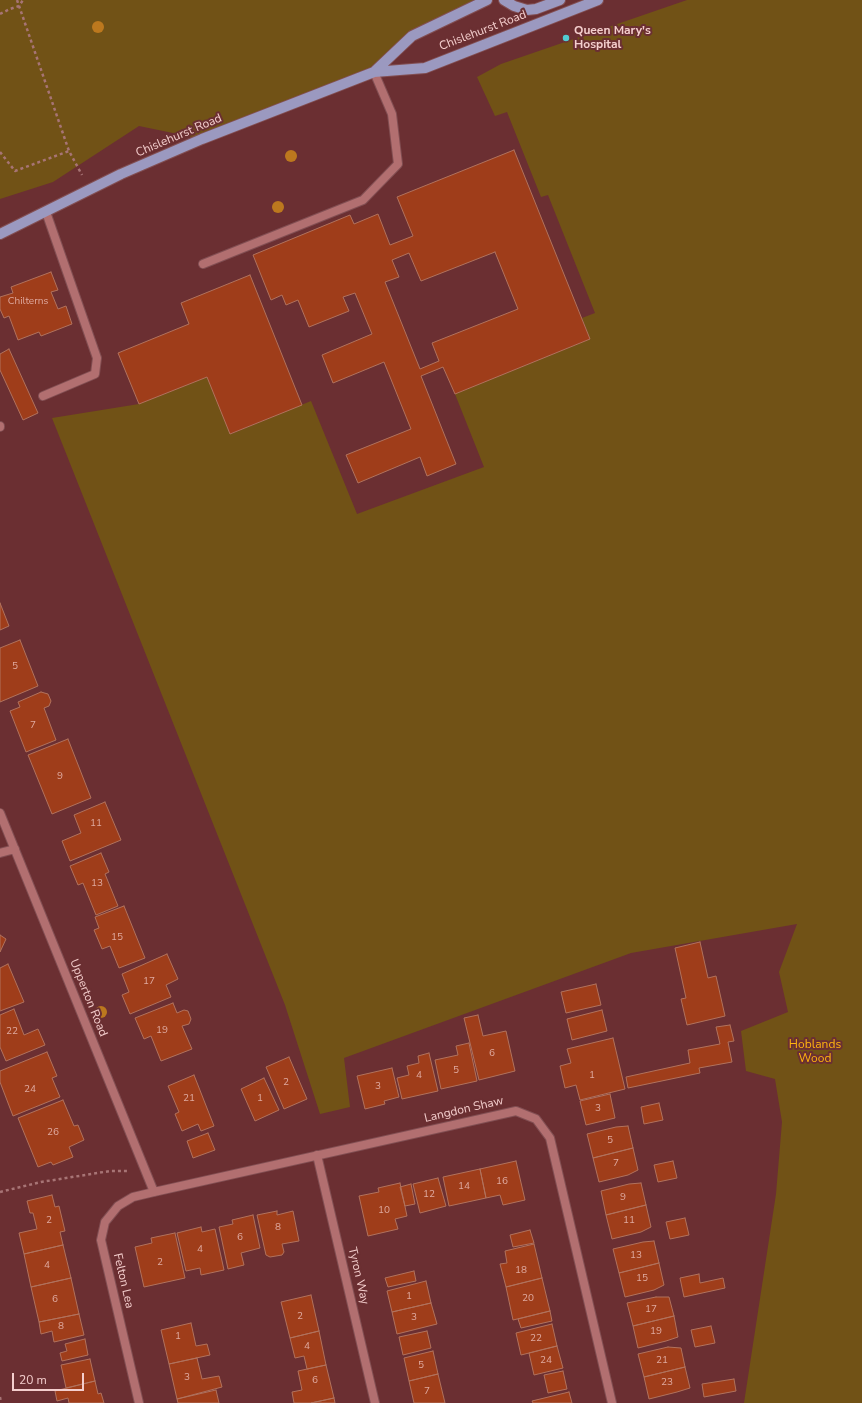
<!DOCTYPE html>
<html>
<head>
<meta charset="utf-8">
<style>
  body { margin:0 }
  #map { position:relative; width:862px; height:1403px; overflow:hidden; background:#6b2f32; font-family:"Nunito Sans",sans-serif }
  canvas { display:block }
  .scale { position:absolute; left:12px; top:1373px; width:72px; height:18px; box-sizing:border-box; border:2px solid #f4cecd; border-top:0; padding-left:5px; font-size:12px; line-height:14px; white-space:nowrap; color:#f4cecd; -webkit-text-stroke:3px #6b2f32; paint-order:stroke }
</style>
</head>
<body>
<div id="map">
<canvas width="862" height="1403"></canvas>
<div class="scale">20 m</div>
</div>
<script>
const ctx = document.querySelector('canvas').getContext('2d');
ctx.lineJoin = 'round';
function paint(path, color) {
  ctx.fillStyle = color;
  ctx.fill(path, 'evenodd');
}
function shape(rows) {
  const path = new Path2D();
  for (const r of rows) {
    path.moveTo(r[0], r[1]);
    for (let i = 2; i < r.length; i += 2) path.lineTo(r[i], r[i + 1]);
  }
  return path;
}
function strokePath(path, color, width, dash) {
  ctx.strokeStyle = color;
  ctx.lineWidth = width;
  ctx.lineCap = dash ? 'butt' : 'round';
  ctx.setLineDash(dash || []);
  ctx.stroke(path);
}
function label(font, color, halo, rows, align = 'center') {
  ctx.font = font + ' "Nunito Sans",sans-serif';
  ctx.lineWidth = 4;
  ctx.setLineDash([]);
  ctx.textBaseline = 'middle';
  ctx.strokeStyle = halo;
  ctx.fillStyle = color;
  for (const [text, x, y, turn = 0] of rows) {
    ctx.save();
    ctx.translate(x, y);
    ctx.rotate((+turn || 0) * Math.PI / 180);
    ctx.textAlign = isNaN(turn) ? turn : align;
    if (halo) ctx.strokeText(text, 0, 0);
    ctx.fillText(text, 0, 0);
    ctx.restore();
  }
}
const green = shape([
  [0,0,487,0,412,36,374,72,202,139,139,126,53,182,0,199],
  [687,0,862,0,862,1403,744,1403,776,1194,782,1122,775,1079,746,1071,741,1031,788,1012,779,972,797,924,631,953,344,1058,350,1107,320,1114,285,1005,52,418,139,404,207,377,231,434,311,401,357,514,484,467,455,394,590,339,582,318,595,313,548,195,541,197,507,112,495,116,477,77,501,64]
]);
const building = shape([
  [514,150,590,339,455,394,443,367,421,376,456,464,427,476,420,457,358,483,346,455,411,429,384,362,333,383,322,355,372,334,355,293,343,297,349,311,309,327,298,300,286,305,282,295,271,300,253,255,350,215,354,224,378,214,390,245,413,236,397,197,514,150],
  [495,252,518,309,432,343,439,361,420,369,385,282,399,277,392,260,409,253,421,281,495,252],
  [51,272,58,290,51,292,58,309,66,306,72,324,41,336,39,332,18,340,9,316,4,318,0,309,0,297,13,293,11,287,51,272],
  [250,275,302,405,230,434,207,377,139,404,118,353,189,324,181,303,250,275],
  [9,349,38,413,23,420,0,370,0,354,9,349],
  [0,603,9,626,0,630,0,603],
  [20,640,38,686,0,702,0,648,20,640],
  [41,692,48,694,51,701,49,706,44,708,56,740,26,752,10,711,20,707,18,702,41,692],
  [68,739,91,798,52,814,28,755,68,739],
  [105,802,121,840,70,861,62,841,81,833,74,815,105,802],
  [101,853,109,872,105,874,118,906,96,915,83,883,78,885,70,866,101,853],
  [124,906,145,958,119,968,110,946,102,949,94,930,99,928,95,917,124,906],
  [0,935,6,939,0,952,0,935],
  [700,942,708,978,716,976,725,1016,687,1025,681,999,686,998,675,948,700,942],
  [167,954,178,979,166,985,171,997,130,1014,122,995,129,992,122,974,167,954],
  [8,964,24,1002,0,1011,0,968,8,964],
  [596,984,601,1005,566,1013,561,992,596,984],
  [173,1003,177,1013,184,1010,188,1011,191,1019,189,1024,182,1026,192,1049,161,1061,151,1036,144,1039,135,1018,173,1003],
  [14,1009,24,1035,38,1029,45,1045,6,1061,0,1047,0,1015,14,1009],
  [602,1010,607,1031,572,1040,567,1019,602,1010],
  [478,1015,483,1036,506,1031,515,1071,479,1080,464,1018,478,1015],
  [730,1025,734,1041,728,1042,732,1062,699,1068,700,1073,628,1088,626,1077,690,1063,688,1050,720,1044,716,1027,730,1025],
  [613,1038,625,1089,580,1100,576,1085,565,1088,560,1066,571,1063,567,1049,613,1038],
  [469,1043,477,1081,441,1089,435,1060,458,1055,456,1046,469,1043],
  [47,1052,57,1076,52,1078,60,1097,13,1116,0,1082,0,1071,47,1052],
  [429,1053,438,1091,402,1099,397,1078,409,1075,407,1066,419,1063,418,1056,429,1053],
  [289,1057,307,1099,284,1109,266,1067,289,1057],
  [392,1068,399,1097,384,1101,385,1104,365,1109,357,1076,392,1068],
  [194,1075,214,1126,201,1131,198,1124,182,1131,175,1114,179,1112,168,1086,194,1075],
  [264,1078,279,1110,255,1121,241,1089,264,1078],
  [610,1094,615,1118,586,1125,580,1101,610,1094],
  [63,1100,74,1126,78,1125,84,1140,69,1147,73,1157,53,1165,51,1162,38,1167,18,1118,63,1100],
  [659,1103,663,1120,644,1124,641,1107,659,1103],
  [628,1126,633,1148,593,1158,587,1134,616,1127,628,1126],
  [208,1133,215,1150,193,1158,187,1141,208,1133],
  [633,1148,638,1170,628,1175,599,1182,593,1158,633,1148],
  [516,1161,525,1200,503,1205,500,1195,486,1198,480,1169,516,1161],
  [673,1161,677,1178,658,1182,654,1165,673,1161],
  [480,1169,486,1198,449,1206,443,1177,480,1169],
  [438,1178,446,1206,420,1213,413,1184,438,1178],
  [400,1183,407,1216,395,1219,398,1229,368,1236,359,1196,379,1192,378,1188,400,1183],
  [641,1183,646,1205,606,1215,601,1191,629,1184,641,1183],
  [411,1184,415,1204,405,1206,400,1187,411,1184],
  [52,1195,55,1207,59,1206,65,1231,60,1232,63,1245,24,1254,19,1233,37,1229,33,1213,30,1213,27,1201,52,1195],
  [646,1205,651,1227,641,1232,612,1239,606,1215,646,1205],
  [277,1211,277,1215,293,1211,299,1241,282,1244,284,1252,282,1255,270,1257,266,1255,257,1215,277,1211],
  [253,1215,260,1248,241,1253,244,1265,228,1269,219,1227,233,1224,232,1220,253,1215],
  [685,1218,689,1235,670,1239,666,1222,685,1218],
  [201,1227,202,1232,215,1229,224,1270,201,1275,200,1268,186,1271,177,1233,201,1227],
  [530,1230,534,1243,513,1247,510,1235,530,1230],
  [175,1233,185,1278,144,1287,135,1247,152,1243,151,1238,175,1233],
  [654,1241,659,1263,619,1273,613,1249,643,1242,654,1241],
  [534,1244,542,1278,506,1287,500,1264,507,1263,505,1251,534,1244],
  [63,1245,71,1278,31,1287,24,1254,63,1245],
  [659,1263,664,1285,654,1290,625,1297,619,1273,659,1263],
  [414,1271,416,1281,388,1287,385,1278,414,1271],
  [699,1274,700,1283,723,1278,725,1288,684,1297,680,1278,699,1274],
  [71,1278,79,1314,39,1322,31,1287,71,1278],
  [542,1278,550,1311,513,1320,506,1287,542,1278],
  [426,1281,431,1303,392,1312,387,1291,426,1281],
  [311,1295,319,1331,290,1338,281,1302,311,1295],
  [656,1297,669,1297,674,1316,633,1326,627,1303,656,1297],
  [431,1303,437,1324,397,1334,392,1312,431,1303],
  [550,1311,552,1321,521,1328,518,1319,550,1311],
  [79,1314,84,1335,54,1342,52,1331,41,1334,39,1322,79,1314],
  [674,1316,678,1337,666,1341,638,1348,633,1326,674,1316],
  [191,1323,196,1346,207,1344,210,1355,169,1364,161,1330,191,1323],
  [552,1324,557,1346,521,1355,516,1333,552,1324],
  [711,1326,715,1343,695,1347,691,1330,711,1326],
  [319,1331,326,1365,307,1369,304,1356,295,1358,290,1338,319,1331],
  [427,1331,431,1348,403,1355,399,1337,427,1331],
  [85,1339,88,1355,62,1361,60,1353,67,1351,65,1344,85,1339],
  [557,1346,563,1368,534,1375,529,1353,557,1346],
  [668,1347,681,1348,685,1367,644,1377,638,1354,668,1347],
  [433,1351,438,1374,409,1381,404,1358,433,1351],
  [197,1358,202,1379,219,1376,222,1387,177,1399,169,1364,197,1358],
  [90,1359,95,1381,66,1388,61,1365,90,1359],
  [326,1365,334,1398,311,1403,294,1403,292,1392,302,1390,298,1371,326,1365],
  [685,1367,690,1388,677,1392,649,1399,644,1377,685,1367],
  [563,1371,567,1389,548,1393,544,1375,563,1371],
  [438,1374,445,1403,414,1403,409,1381,438,1374],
  [734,1379,736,1391,704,1397,702,1384,734,1379],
  [95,1381,98,1394,101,1393,104,1403,69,1403,68,1398,57,1401,55,1391,95,1381],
  [216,1390,219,1403,178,1403,177,1399,216,1390],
  [569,1392,572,1403,533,1403,532,1401,569,1392],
  [334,1398,335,1403,311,1403,334,1398]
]);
const path = shape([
  [17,0,69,151,82,175],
  [0,14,10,9,19,6,23,0],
  [0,152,15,171,69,151],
  [0,1192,41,1182,110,1171,129,1171],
  [0,1397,1,1403]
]);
const lane = shape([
  [203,264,363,200,398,164,392,114,374,72],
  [43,396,95,374,97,358,46,212],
  [0,426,0,427]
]);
const street = shape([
  [0,813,154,1192],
  [0,853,15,849],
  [317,1155,375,1403],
  [139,1403,101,1240,105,1222,118,1206,133,1197,154,1192,516,1111,536,1119,550,1138,612,1403]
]);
const primary = shape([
  [504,0,514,6,527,10,536,9,560,0],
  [374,72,412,36,487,0],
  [0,234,121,174,202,139,374,72,425,68,598,0]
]);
const trees = [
  [98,27],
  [291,156],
  [278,207],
  [101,1012]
];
const markers = [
  [566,38,4,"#51ccd1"]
];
const numberNames = [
  ["Chilterns",28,302],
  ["5",15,667],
  ["7",33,726],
  ["9",60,777],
  ["11",96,824],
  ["13",97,884],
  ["15",117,938],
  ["17",149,982],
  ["19",162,1031],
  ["22",12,1032],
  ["6",492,1054],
  ["5",456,1071],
  ["4",419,1076],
  ["1",592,1076],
  ["2",286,1083],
  ["3",378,1087],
  ["24",30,1090],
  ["21",189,1099],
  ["1",260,1099],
  ["3",598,1109],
  ["26",53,1133],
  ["5",610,1141],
  ["7",616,1164],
  ["16",502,1182],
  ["14",464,1187],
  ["12",429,1195],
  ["9",623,1198],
  ["10",384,1211],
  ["2",49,1221],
  ["11",629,1221],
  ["8",278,1228],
  ["6",240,1238],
  ["4",200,1250],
  ["13",636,1256],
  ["2",160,1263],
  ["4",47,1266],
  ["18",521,1271],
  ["15",642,1279],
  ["1",409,1297],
  ["20",528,1299],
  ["6",55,1300],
  ["17",651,1310],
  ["2",300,1317],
  ["3",414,1318],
  ["8",61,1327],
  ["19",656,1332],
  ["1",178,1337],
  ["22",536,1339],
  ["4",307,1347],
  ["24",546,1361],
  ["21",662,1361],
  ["5",421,1366],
  ["3",187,1378],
  ["6",315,1381],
  ["23",667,1383],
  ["7",427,1392]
];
const streetNames = [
  ["Chislehurst Road",483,31,-21],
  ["Chislehurst Road",179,136,-23],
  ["Upperton Road",88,998,68],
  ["Langdon Shaw",464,1110,-13],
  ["Tyron Way",358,1276,77],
  ["Felton Lea",123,1281,77]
];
const poiNames = [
  ["Queen Mary's",574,31],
  ["Hospital",574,45]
];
const parkNames = [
  ["Hoblands",815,1045],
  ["Wood",815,1059]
];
paint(green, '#715216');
paint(building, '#9f3d1a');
strokePath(building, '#b1725d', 1);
strokePath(lane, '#824f53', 10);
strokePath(street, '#824f53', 10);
strokePath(primary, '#824f53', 12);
strokePath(path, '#a77475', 2.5, [3, 3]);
strokePath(lane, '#b26f70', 8);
strokePath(street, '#b26f70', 8);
strokePath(primary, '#9b99c0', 10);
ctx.fillStyle = '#bc781e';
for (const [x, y] of trees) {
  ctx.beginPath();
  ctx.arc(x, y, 6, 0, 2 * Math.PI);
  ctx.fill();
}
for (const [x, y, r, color] of markers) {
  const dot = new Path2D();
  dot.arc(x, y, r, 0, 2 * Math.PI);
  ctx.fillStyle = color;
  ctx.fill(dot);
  strokePath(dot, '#6b2f32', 1.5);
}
label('10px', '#dfaaa0', null, numberNames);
label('12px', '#f4cecd', '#6b2f32', streetNames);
label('bold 12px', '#f4cecd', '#6b2f32', poiNames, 'left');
label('12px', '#feb40e', '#6b2f32', parkNames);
</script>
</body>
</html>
